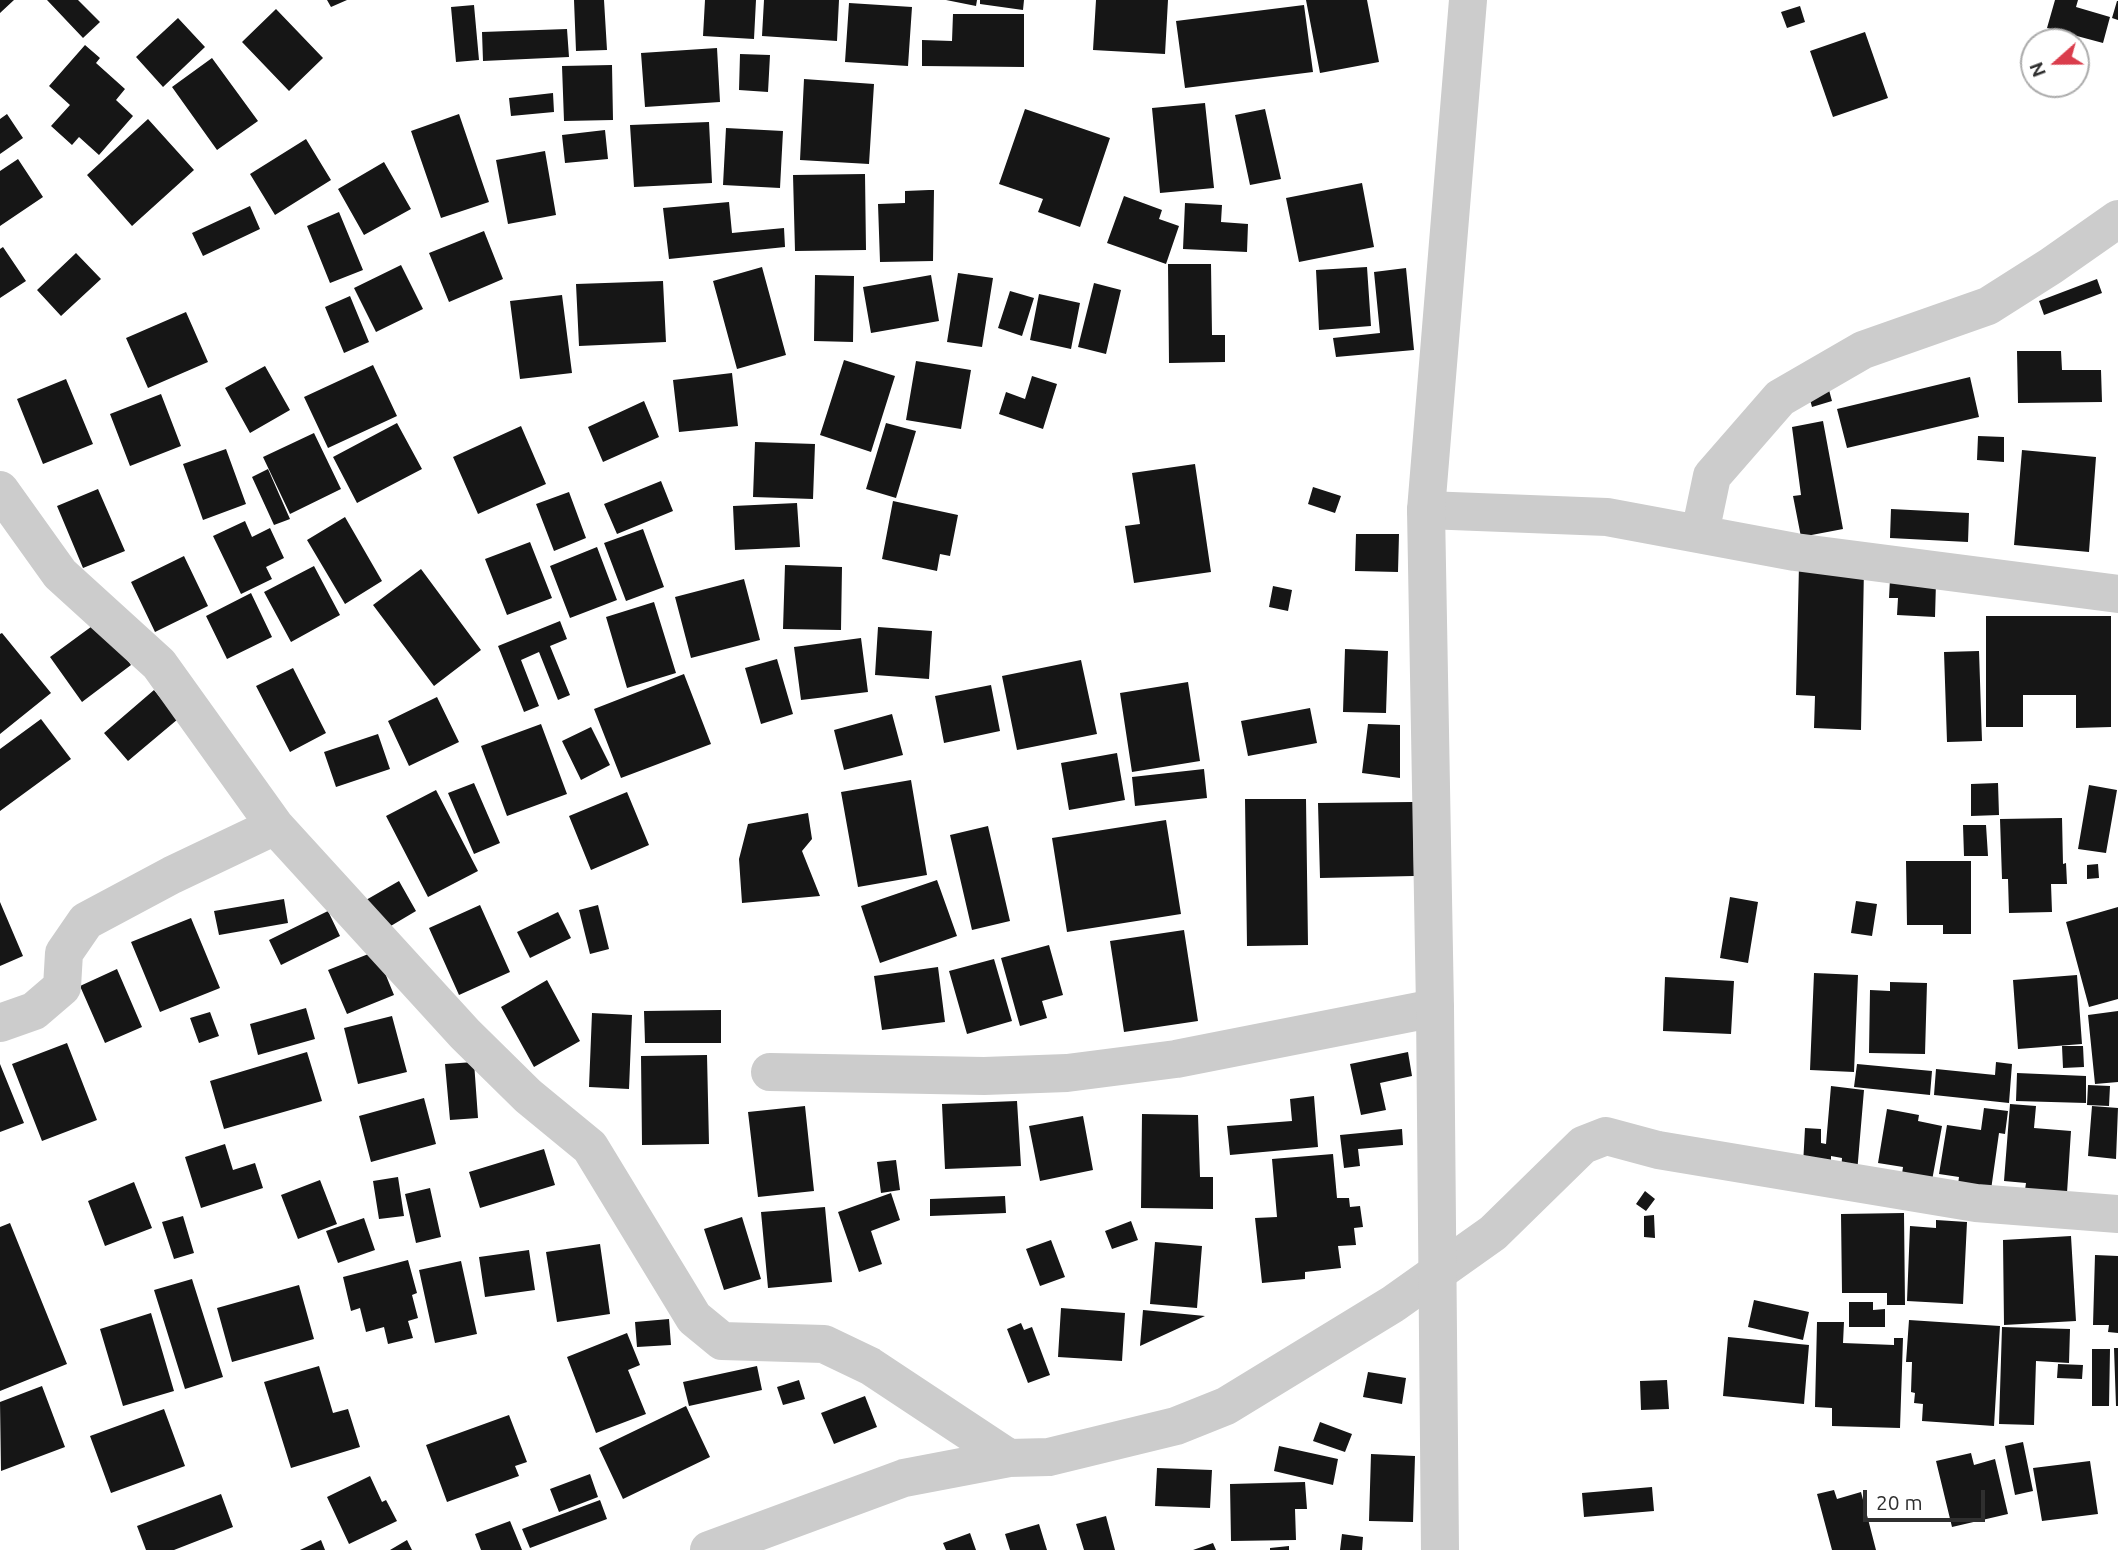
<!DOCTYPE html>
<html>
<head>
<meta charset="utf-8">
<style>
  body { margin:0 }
  #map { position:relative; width:2118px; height:1550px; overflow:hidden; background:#fff; font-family:Ubuntu,sans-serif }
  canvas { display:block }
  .north { position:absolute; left:2020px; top:28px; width:70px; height:70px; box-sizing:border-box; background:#fff; border:2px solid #acacac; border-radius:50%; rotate:249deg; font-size:19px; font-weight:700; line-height:28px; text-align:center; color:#2f2f2f }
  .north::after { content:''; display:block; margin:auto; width:24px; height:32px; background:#da3d4c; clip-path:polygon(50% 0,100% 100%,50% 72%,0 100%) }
  .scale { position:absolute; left:1863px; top:1490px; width:122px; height:32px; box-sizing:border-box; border:4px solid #2f2f2f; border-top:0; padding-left:9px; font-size:21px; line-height:24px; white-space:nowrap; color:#2f2f2f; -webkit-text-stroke:5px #fff; paint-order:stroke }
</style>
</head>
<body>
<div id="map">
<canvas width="2118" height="1550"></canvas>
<div class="north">N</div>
<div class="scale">20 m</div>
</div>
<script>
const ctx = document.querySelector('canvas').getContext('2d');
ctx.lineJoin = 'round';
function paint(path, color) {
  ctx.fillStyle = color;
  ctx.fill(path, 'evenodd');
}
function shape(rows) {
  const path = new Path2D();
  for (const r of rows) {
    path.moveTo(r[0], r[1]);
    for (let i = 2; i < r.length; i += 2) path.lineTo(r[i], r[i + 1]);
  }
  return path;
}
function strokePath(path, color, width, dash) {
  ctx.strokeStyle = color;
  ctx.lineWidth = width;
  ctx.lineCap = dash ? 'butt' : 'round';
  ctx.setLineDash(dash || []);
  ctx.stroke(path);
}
const building = shape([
  [0,0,14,0,0,13],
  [47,0,78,0,100,22,83,38],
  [327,0,347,0,331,7],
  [574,0,604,0,607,50,576,51],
  [705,0,756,0,754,39,703,36],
  [764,0,839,0,837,41,762,36],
  [946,0,977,0,976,6],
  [980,0,1024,0,1023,10,980,4],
  [1096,0,1168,0,1165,54,1093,50],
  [1306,0,1367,0,1379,62,1320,73],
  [2055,0,2078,0,2076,7,2110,17,2103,43,2047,28],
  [2117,1,2118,1,2118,20,2112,18],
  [849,3,912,7,908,66,845,62],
  [474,5,479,60,456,62,451,7],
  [1304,5,1313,72,1185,88,1176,21],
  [1800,6,1805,22,1787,28,1781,12],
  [276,9,323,58,289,91,242,42],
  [953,14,1024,14,1024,67,922,66,922,40,952,41],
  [178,18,205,47,163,87,136,57],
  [567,29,569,57,483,61,482,32],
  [1865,32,1888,98,1833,117,1810,51],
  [85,45,100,58,96,63,125,89,116,100,133,116,99,155,79,137,72,145,51,126,70,105,49,86],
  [717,48,720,102,645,107,641,53],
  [740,54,770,55,768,92,739,90],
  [212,58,258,121,217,150,172,87],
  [612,65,613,120,564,121,562,66],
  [804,79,874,84,869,164,800,160],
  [553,93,554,112,511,116,509,98],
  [1205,103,1214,188,1160,193,1152,108],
  [1025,109,1110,138,1080,227,1038,212,1043,199,999,184],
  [1265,109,1281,179,1250,185,1235,115],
  [7,114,23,138,0,154,0,119],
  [459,114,489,202,441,218,411,131],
  [148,119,194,170,132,226,87,175],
  [709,122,712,183,634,187,630,125],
  [726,128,783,131,780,188,723,185],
  [605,130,608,159,565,163,562,135],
  [306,139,331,180,275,215,250,174],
  [545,151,556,215,508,224,496,160],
  [18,159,43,197,0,226,0,171],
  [384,162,411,209,364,235,338,189],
  [865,174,866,250,795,251,793,175],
  [1362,183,1374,247,1299,262,1286,198],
  [929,190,934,190,933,261,880,262,878,204,905,203,905,191],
  [1124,196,1162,210,1159,219,1179,226,1166,264,1107,243],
  [729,202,732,233,784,228,785,247,669,259,663,208],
  [1185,203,1222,205,1221,222,1248,224,1247,252,1183,249],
  [250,206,260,229,203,256,192,233],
  [339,212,363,270,330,283,307,226],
  [484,231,503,279,449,302,429,253],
  [3,247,26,281,0,298,0,249],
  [76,253,101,279,61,316,37,290],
  [1168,264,1211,264,1212,335,1225,335,1225,362,1169,363],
  [401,265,423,309,376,332,354,288],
  [762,267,786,355,737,369,713,281],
  [1367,267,1371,326,1319,330,1316,270],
  [1406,268,1414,350,1336,357,1333,338,1380,333,1374,272],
  [958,273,993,278,982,347,947,342],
  [815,275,854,276,853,342,814,341],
  [931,275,939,321,871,333,863,287],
  [2097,279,2102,293,2044,315,2039,301],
  [663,281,666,342,579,346,576,284],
  [1094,283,1121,290,1106,354,1078,347],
  [1010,291,1034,298,1022,336,998,328],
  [1039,294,1080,303,1071,349,1030,340],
  [562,295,572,373,520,379,510,301],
  [350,296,369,342,344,353,325,307],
  [186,312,208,362,148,388,126,338],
  [2017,351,2061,351,2062,370,2101,370,2102,402,2018,403],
  [844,360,895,376,871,452,820,435],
  [916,361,971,370,961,429,906,420],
  [373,365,397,416,328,448,304,397],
  [265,366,290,410,250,433,225,388],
  [732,373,738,426,679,432,673,380],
  [1032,376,1057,384,1043,429,999,414,1006,392,1025,399],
  [1970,377,1979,417,1847,448,1837,409],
  [66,379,93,444,43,464,17,399],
  [1826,379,1832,401,1812,407,1806,385],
  [161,394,181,446,130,466,110,414],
  [644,401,659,437,603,462,588,427],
  [1823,421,1843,529,1801,537,1793,496,1801,495,1792,427],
  [397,423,422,469,357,503,333,457],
  [886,423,916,431,896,498,866,489],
  [521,426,546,484,478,514,453,457],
  [314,433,341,489,290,514,263,457],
  [1978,436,2004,437,2004,462,1977,460],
  [755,442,815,444,813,499,753,497],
  [226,449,246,504,203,520,183,464],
  [2022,450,2096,457,2089,552,2014,545],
  [1195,464,1211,572,1134,583,1125,526,1140,524,1132,473],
  [268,469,290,519,274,525,252,477],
  [661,481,673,511,617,534,604,504],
  [1313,487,1341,496,1335,513,1308,504],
  [98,489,125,551,83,568,57,506],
  [569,492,586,538,554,551,536,504],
  [893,501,958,515,950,556,940,554,937,571,882,559],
  [797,503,800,547,735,550,733,506],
  [1891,509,1969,513,1968,542,1890,538],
  [345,517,382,581,345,604,307,540],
  [245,521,252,537,270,528,284,558,266,567,272,579,241,594,213,536],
  [643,529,664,587,626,601,604,543],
  [1356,534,1399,534,1398,572,1355,571],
  [530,542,552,598,507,615,485,559],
  [597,547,617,600,570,618,550,566],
  [184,556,208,606,155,632,131,582],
  [785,565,842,567,841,630,783,629],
  [1799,565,1864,567,1861,730,1814,728,1815,696,1796,695],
  [314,566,340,615,291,642,264,592],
  [421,569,481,650,434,686,373,605],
  [744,579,760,640,691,658,675,597],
  [1890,579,1936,582,1935,617,1897,615,1898,598,1889,598],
  [1273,586,1292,590,1288,611,1269,607],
  [251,593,272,637,227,659,206,616],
  [654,602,676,673,627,688,606,617],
  [1986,616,2111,616,2111,727,2076,728,2076,695,2023,695,2023,727,1986,727],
  [99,621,131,665,82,702,50,657],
  [560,621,567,639,550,646,570,695,558,700,539,652,521,660,539,706,524,712,498,646],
  [878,627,932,631,929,679,875,675],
  [2,633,51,693,0,734,0,634],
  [861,638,868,692,801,700,794,647],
  [1345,649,1388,651,1386,713,1343,712],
  [1979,651,1982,741,1947,742,1944,652],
  [777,659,793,714,761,724,745,668],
  [1081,660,1097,734,1017,750,1002,676],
  [293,668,326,733,290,752,256,686],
  [684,674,711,744,621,778,594,709],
  [1188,682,1200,761,1132,772,1120,693],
  [991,685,1000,731,944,743,935,696],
  [154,690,178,719,128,761,104,733],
  [437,697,459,742,409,766,388,721],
  [1310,708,1317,743,1248,756,1241,721],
  [892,714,903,755,844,770,834,730],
  [41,719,71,759,0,811,0,749],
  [541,724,567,794,507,816,481,746],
  [1368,724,1400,725,1400,778,1362,773],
  [591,727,610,765,581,780,562,741],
  [378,734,390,769,336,787,324,752],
  [1117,753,1125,800,1069,810,1061,763],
  [1204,769,1207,798,1135,806,1132,777],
  [911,780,927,875,858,887,841,792],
  [474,783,500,843,474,854,448,793],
  [1998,783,1999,815,1971,816,1971,784],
  [2089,785,2117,790,2106,853,2078,849],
  [436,790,478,871,428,897,386,816],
  [627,792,649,845,591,870,569,816],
  [1245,799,1306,799,1308,945,1247,946],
  [1413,802,1414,876,1320,878,1318,803],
  [808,813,812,839,802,851,820,896,742,903,739,859,748,824],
  [2062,818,2063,864,2066,863,2067,884,2051,884,2052,912,2009,913,2008,879,2002,879,2000,819],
  [1166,820,1181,914,1067,932,1052,838],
  [1963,825,1986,825,1988,856,1964,856],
  [988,826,1010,921,972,930,950,835],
  [1906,861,1971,861,1971,934,1943,934,1943,925,1907,925],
  [2098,864,2099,878,2087,879,2087,865],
  [937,880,957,936,880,963,861,906],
  [399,881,416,911,384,930,366,900],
  [1730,897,1758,902,1748,963,1720,958],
  [284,899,288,923,219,935,214,911],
  [1856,901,1877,904,1872,936,1851,933],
  [0,902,23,956,0,966],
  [480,905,510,972,459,995,429,928],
  [598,905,609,949,590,954,579,910],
  [2118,907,2118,999,2089,1007,2066,922],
  [328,911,340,936,281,965,269,940],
  [558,912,571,938,530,958,517,932],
  [191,918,220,988,160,1012,131,942],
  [1184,930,1198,1021,1124,1032,1110,941],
  [1049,945,1063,995,1042,1001,1047,1018,1020,1026,1001,958],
  [376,951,394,995,347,1014,328,970],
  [994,959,1012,1021,967,1034,949,971],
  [938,967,945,1022,882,1030,874,976],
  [117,969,142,1027,105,1043,80,986],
  [1814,973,1858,975,1854,1072,1810,1070],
  [2077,975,2082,1044,2018,1049,2013,980],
  [1665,977,1734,981,1731,1034,1663,1031],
  [547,980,580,1041,534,1067,501,1007],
  [1890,982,1927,983,1925,1054,1869,1053,1870,990,1890,991],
  [306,1008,315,1039,258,1055,250,1024],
  [721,1010,721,1043,645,1043,644,1011],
  [2118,1011,2118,1082,2095,1084,2088,1015],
  [210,1012,219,1036,199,1043,190,1018],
  [592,1013,632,1015,629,1089,589,1087],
  [392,1016,407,1072,358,1084,344,1028],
  [67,1043,97,1120,42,1141,12,1064],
  [2062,1046,2083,1046,2084,1067,2063,1068],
  [307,1052,322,1101,224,1129,210,1081],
  [1408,1052,1412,1076,1380,1083,1386,1110,1361,1115,1350,1064],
  [707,1055,709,1144,642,1145,641,1056],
  [474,1062,478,1118,450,1120,445,1064],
  [1996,1062,2012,1064,2009,1103,1934,1095,1936,1069,1995,1075],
  [0,1064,24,1123,0,1132],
  [1857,1064,1932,1071,1930,1095,1854,1087],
  [2017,1073,2086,1076,2086,1103,2016,1101],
  [2088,1085,2110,1086,2109,1106,2087,1105],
  [1831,1086,1864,1090,1857,1173,1841,1172,1842,1158,1831,1156,1831,1166,1803,1165,1805,1128,1821,1129,1821,1143,1826,1144],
  [1314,1096,1318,1147,1230,1155,1227,1126,1292,1121,1290,1099],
  [424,1098,436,1144,371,1162,359,1116],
  [1017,1101,1021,1166,945,1169,942,1104],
  [2010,1104,2036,1106,2034,1128,2071,1131,2067,1193,2025,1190,2026,1183,2004,1181],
  [805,1106,814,1191,758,1197,748,1112],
  [2092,1106,2118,1108,2116,1159,2088,1156],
  [1984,1108,2008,1111,2005,1134,1999,1133,1990,1197,1957,1192,1959,1177,1939,1174,1947,1125,1981,1130],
  [1887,1109,1919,1115,1918,1121,1942,1126,1931,1186,1901,1181,1903,1167,1878,1163],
  [1142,1114,1198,1115,1200,1177,1213,1177,1213,1209,1141,1208],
  [1083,1116,1093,1170,1040,1181,1029,1126],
  [1402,1129,1403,1145,1358,1149,1360,1166,1344,1168,1340,1135],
  [225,1144,233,1170,255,1163,263,1188,201,1208,185,1157],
  [544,1149,555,1185,480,1208,469,1172],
  [1333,1154,1337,1198,1349,1198,1350,1207,1360,1206,1363,1227,1354,1228,1356,1245,1338,1246,1341,1268,1305,1272,1305,1279,1262,1283,1255,1218,1277,1217,1272,1159],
  [896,1160,900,1190,881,1193,877,1162],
  [398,1177,404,1216,379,1219,373,1181],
  [320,1180,337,1224,298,1239,281,1195],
  [134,1182,152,1228,105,1246,88,1201],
  [430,1188,441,1237,416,1243,405,1194],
  [1645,1191,1655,1199,1646,1211,1636,1204],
  [891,1193,900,1220,871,1231,882,1264,859,1272,838,1212],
  [1005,1196,1006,1213,930,1216,930,1199],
  [825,1207,832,1282,768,1288,761,1212],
  [1904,1213,1905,1305,1887,1305,1887,1293,1842,1293,1841,1214],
  [1654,1215,1655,1238,1644,1237,1644,1216],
  [183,1216,194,1253,174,1259,162,1222],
  [742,1217,761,1279,724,1290,704,1229],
  [364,1218,375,1250,338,1263,326,1231],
  [1936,1220,1967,1222,1963,1304,1907,1301,1910,1226,1936,1228],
  [1131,1221,1138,1240,1112,1249,1105,1231],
  [10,1223,67,1364,0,1391,0,1227],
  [2071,1236,2076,1321,2004,1325,2003,1240],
  [1051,1240,1065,1277,1040,1286,1026,1249],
  [1155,1242,1202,1246,1197,1308,1150,1304],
  [600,1244,610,1314,557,1322,546,1252],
  [529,1250,535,1290,485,1297,479,1257],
  [2095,1255,2118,1256,2118,1333,2108,1332,2109,1325,2093,1325],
  [408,1260,417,1293,412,1295,418,1318,408,1321,413,1338,388,1344,384,1327,366,1332,360,1308,351,1311,343,1277],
  [461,1261,477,1334,435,1343,419,1270],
  [192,1279,223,1377,185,1389,154,1290],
  [299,1285,314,1339,232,1362,217,1308],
  [1754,1300,1809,1312,1803,1340,1748,1327],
  [1849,1302,1873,1302,1873,1310,1885,1309,1885,1327,1849,1327],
  [1061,1308,1125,1313,1122,1361,1058,1357],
  [1143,1310,1205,1316,1140,1346],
  [151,1313,174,1391,123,1406,100,1329],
  [669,1319,671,1345,637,1347,635,1322],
  [1909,1320,2000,1326,1994,1426,1922,1421,1923,1404,1914,1403,1915,1393,1911,1392,1912,1362,1906,1362],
  [1817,1322,1844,1322,1843,1343,1894,1345,1894,1338,1903,1338,1900,1428,1832,1426,1832,1408,1815,1407],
  [1021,1323,1024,1330,1032,1327,1050,1375,1028,1383,1007,1329],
  [2002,1327,2070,1329,2069,1363,2036,1361,2034,1425,1999,1424],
  [627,1333,640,1365,628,1370,646,1414,596,1433,567,1357],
  [1728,1337,1809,1345,1804,1404,1723,1396],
  [2114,1348,2118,1348,2118,1406,2116,1406],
  [2092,1349,2110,1349,2109,1406,2092,1406],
  [2058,1364,2083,1365,2082,1379,2057,1378],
  [319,1366,333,1413,348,1409,360,1447,291,1468,264,1382],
  [757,1366,762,1390,689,1406,683,1382],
  [1368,1372,1406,1378,1402,1404,1363,1397],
  [799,1380,805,1399,783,1405,777,1387],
  [1667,1380,1669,1409,1641,1410,1640,1381],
  [42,1386,65,1447,1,1471,0,1402],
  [865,1396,877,1427,834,1444,821,1413],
  [686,1406,710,1457,623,1499,599,1448],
  [164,1409,185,1466,111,1493,90,1436],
  [509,1415,527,1462,515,1466,519,1476,447,1502,426,1445],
  [1320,1422,1352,1434,1345,1452,1313,1441],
  [2023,1442,2033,1491,2015,1495,2005,1446],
  [1279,1446,1338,1459,1333,1485,1274,1471],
  [1971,1453,1974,1465,1995,1459,2008,1514,1952,1527,1936,1461],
  [1371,1454,1415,1456,1413,1522,1369,1521],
  [2090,1461,2098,1514,2042,1521,2033,1468],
  [1157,1468,1212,1470,1210,1508,1155,1506],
  [590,1474,598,1497,559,1512,550,1489],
  [370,1476,382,1502,386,1500,397,1521,349,1544,327,1497],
  [1305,1482,1307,1509,1295,1509,1296,1540,1231,1541,1230,1484],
  [1652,1487,1654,1511,1584,1517,1582,1493],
  [1834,1490,1837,1499,1861,1492,1876,1550,1832,1550,1817,1494],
  [221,1494,233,1527,174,1550,146,1550,137,1526],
  [600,1500,607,1519,530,1548,522,1529],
  [1106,1516,1115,1550,1084,1550,1076,1524],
  [510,1521,522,1550,481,1550,475,1534],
  [1039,1524,1047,1550,1010,1550,1005,1534],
  [970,1533,976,1550,946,1550,943,1543],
  [1342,1534,1363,1537,1362,1550,1340,1550],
  [321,1540,325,1550,300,1550],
  [407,1540,412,1550,390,1550],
  [1213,1543,1216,1550,1193,1550],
  [1289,1546,1289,1550,1270,1550,1270,1548]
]);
const minor = shape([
  [0,490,60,574,159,664,275,826,465,1034,528,1096,590,1147,694,1318,722,1341,824,1344,870,1366,1009,1458],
  [1426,510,1607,517,1795,552,2118,594],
  [1700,533,1712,476,1780,398,1863,350,1988,306,2051,266,2118,219],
  [0,1023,34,1011,62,987,64,953,86,921,172,875,275,826],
  [770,1072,984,1076,1067,1073,1176,1059,1435,1008],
  [709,1550,904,1478,1009,1458,1049,1457,1176,1426,1226,1406,1393,1304,1493,1233,1583,1145,1606,1136,1658,1150,1976,1203,2118,1214]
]);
const tertiary = shape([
  [1440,1550,1435,1008,1426,510,1468,0]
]);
paint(building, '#161616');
strokePath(minor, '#ccc', 38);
strokePath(tertiary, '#ccc', 38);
</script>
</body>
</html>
